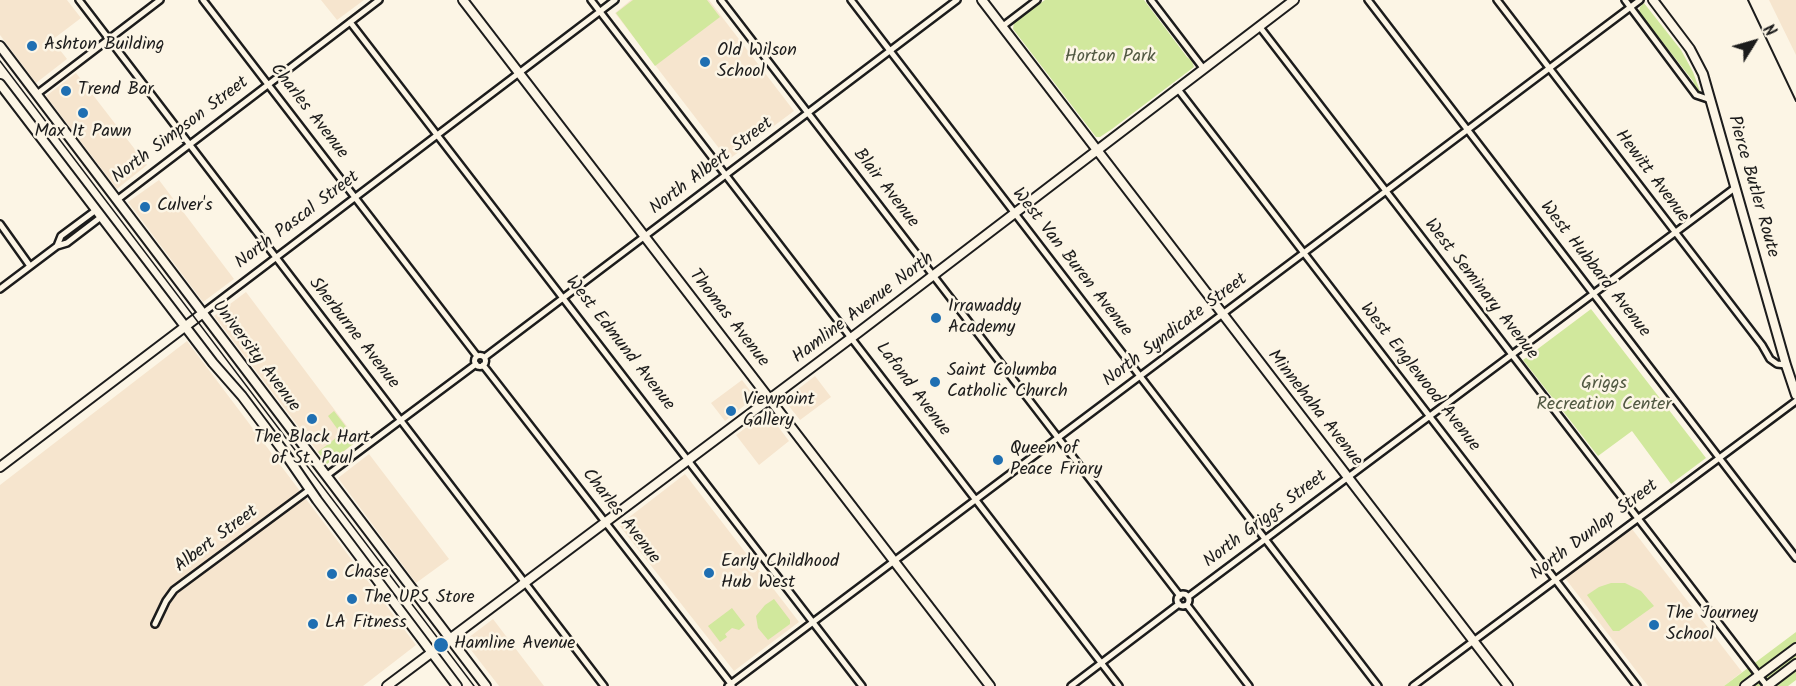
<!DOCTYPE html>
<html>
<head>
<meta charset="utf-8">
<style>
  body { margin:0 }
  #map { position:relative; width:1796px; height:686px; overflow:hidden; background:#fcf5e5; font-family:Kalam,sans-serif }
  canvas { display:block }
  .north { position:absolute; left:1724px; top:12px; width:60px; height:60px; -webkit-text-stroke:4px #fcf5e5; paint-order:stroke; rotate:53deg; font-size:16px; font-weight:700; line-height:24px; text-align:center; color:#1c1c1c }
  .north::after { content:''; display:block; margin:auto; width:21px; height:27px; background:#1c1c1c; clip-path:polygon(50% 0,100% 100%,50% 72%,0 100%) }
</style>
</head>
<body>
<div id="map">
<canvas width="1796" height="686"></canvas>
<div class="north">N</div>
</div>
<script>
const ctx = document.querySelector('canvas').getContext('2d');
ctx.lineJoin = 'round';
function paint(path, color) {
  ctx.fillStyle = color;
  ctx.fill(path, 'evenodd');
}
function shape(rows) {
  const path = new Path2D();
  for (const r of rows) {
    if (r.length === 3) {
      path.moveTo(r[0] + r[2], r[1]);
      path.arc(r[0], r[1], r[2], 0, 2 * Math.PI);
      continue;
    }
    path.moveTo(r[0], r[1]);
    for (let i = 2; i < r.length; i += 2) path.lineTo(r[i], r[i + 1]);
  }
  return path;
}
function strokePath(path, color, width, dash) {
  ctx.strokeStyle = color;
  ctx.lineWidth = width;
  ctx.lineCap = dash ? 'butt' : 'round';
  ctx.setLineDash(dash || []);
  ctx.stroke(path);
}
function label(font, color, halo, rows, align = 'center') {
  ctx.font = font + ' Kalam,sans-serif';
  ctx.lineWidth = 5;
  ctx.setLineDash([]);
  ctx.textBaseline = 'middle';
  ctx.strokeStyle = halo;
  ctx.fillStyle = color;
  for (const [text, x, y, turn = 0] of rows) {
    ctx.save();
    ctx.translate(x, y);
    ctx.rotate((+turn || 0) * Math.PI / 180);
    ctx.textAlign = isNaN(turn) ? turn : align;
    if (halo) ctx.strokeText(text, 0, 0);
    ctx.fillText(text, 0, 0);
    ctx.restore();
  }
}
const built = shape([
  [0,0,67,0,81,18,52,40,67,59,36,83,0,35],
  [321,0,364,0,337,20],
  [631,0,709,0,794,111,728,160,615,13],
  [1769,0,1796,0,1796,55],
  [76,73,147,165,117,189,46,96],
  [159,180,234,279,203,302,128,202],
  [246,292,358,441,327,464,214,316],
  [187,341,416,645,363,686,0,686,0,485],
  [815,376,831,397,800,420,784,400],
  [742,380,755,397,725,421,711,403],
  [767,412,789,441,759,465,736,435],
  [369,454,449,559,416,583,338,478],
  [685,474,799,622,734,671,619,525],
  [1632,529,1742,672,1724,686,1648,686,1565,578],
  [493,619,544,686,499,686,464,641]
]);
const green = shape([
  [633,0,707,0,720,17,655,66,616,13],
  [1045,0,1144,0,1187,57,1192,61,1194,67,1112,129,1100,137,1096,137,1013,29,1014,22],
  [1644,3,1681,50,1693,72,1701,94,1697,93,1693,81,1639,12,1640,7],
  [1591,309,1706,458,1671,484,1632,431,1598,456,1523,360],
  [334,411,357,441,327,464,318,452,341,434,328,416],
  [1611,583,1625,583,1641,591,1654,606,1619,631,1613,631,1587,595,1599,587],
  [774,599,790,620,790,624,768,640,758,628,756,616,765,605],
  [732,608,745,625,739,630,732,628,725,634,727,637,720,642,708,626],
  [1796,632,1796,680,1788,686,1724,686]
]);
const street = shape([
  [79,0,604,686],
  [203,0,477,356],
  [591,0,1119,686],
  [721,0,1180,596],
  [851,0,1378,686],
  [1151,0,1203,68],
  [1368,0,1796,558],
  [1497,0,1762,345,1770,359,1777,364,1786,365],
  [1625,0,1696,95,1711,100],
  [350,22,862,686],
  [1003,26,1037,0],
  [1259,26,1767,686],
  [1177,88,1637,686],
  [37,94,160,0],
  [117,200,379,0],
  [0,224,30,266],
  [57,246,61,236,96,210],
  [0,289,57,246,67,243,101,217],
  [203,313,615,0],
  [480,361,5.5],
  [485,357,957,0],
  [483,365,732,685],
  [326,476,476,364],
  [1183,600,6],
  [1188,597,1736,187],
  [1187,605,1249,686],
  [155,624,166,601,174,590,309,490],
  [728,686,1640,0],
  [1071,686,1179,604],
  [1413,686,1796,401]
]);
const secondary = shape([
  [463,0,990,686],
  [982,0,1508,686],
  [1653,0,1690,49,1703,74,1786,365,1796,395],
  [0,46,486,686],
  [0,84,213,363,242,396,284,452,317,500,457,686],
  [0,467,203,313],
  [387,686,859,332,1294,0],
  [1745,686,1796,648],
  [1767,686,1796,664]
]);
const tram = shape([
  [0,61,474,686]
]);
const rail = shape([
  [1748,0,1796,101]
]);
const markers = [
  [32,46,6,"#1f6fb2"],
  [705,62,6,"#1f6fb2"],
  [66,91,6,"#1f6fb2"],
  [83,113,6,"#1f6fb2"],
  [145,207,6,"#1f6fb2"],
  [936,318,6,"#1f6fb2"],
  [935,382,6,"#1f6fb2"],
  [731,411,6,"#1f6fb2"],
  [312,419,6,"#1f6fb2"],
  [998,460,6,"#1f6fb2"],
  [709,573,6,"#1f6fb2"],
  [332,574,6,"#1f6fb2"],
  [352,599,6,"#1f6fb2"],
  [313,624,6,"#1f6fb2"],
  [1654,625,6,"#1f6fb2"],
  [441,645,8,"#1f6fb2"]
];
const poiNames = [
  ["Ashton Building",44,46],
  ["Old Wilson",717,52],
  ["School",717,73],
  ["Trend Bar",78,91],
  ["Max It Pawn",83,133,"center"],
  ["Culver's",157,207],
  ["Irrawaddy",948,308],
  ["Academy",948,329],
  ["Saint Columba",947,372],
  ["Catholic Church",947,393],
  ["Viewpoint",743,401],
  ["Gallery",743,422],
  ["The Black Hart",312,439,"center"],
  ["of St. Paul",312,460,"center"],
  ["Queen of",1010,450],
  ["Peace Friary",1010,471],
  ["Early Childhood",721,563],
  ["Hub West",721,584],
  ["Chase",344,574],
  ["The UPS Store",364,599],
  ["The Journey",1666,615],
  ["School",1666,636],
  ["LA Fitness",325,624],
  ["Hamline Avenue",454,645]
];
const parkNames = [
  ["Horton Park",1110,58],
  ["Griggs",1604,385],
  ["Recreation Center",1604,406]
];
const streetNames = [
  ["Charles Avenue",308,112,52],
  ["North Simpson Street",181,131,-37],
  ["North Albert Street",712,167,-37],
  ["Hewitt Avenue",1651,177,53],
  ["Pierce Butler Route",1752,187,74],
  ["Blair Avenue",885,189,52],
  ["North Pascal Street",298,221,-37],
  ["West Van Buren Avenue",1071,263,52],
  ["West Hubbard Avenue",1594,270,52],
  ["West Seminary Avenue",1480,290,52],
  ["Hamline Avenue North",864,309,-37],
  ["Thomas Avenue",728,319,52],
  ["North Syndicate Street",1176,331,-37],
  ["Sherburne Avenue",353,334,52],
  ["West Edmund Avenue",619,344,52],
  ["University Avenue",255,357,53],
  ["West Englewood Avenue",1419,378,52],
  ["Lafond Avenue",912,390,53],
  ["Minnehaha Avenue",1314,409,52],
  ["Charles Avenue",620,517,52],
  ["North Griggs Street",1266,520,-37],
  ["North Dunlap Street",1595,531,-37],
  ["Albert Street",217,540,-37]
];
paint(built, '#f6e5ce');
paint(green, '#d1e89d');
strokePath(street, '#1c1c1c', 10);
strokePath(secondary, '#1c1c1c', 12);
strokePath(street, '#fcf5e5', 5);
strokePath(secondary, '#fcf5e5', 8);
strokePath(tram, '#1c1c1c', 1.5);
strokePath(rail, '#1c1c1c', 2);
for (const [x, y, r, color] of markers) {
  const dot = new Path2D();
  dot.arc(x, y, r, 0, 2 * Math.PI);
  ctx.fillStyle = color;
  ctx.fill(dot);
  strokePath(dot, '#fcf5e5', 2);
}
label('18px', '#1c1c1c', '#fcf5e5', poiNames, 'left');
label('18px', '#525943', '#fcf5e5', parkNames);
label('18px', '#1c1c1c', '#fcf5e5', streetNames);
</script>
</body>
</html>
